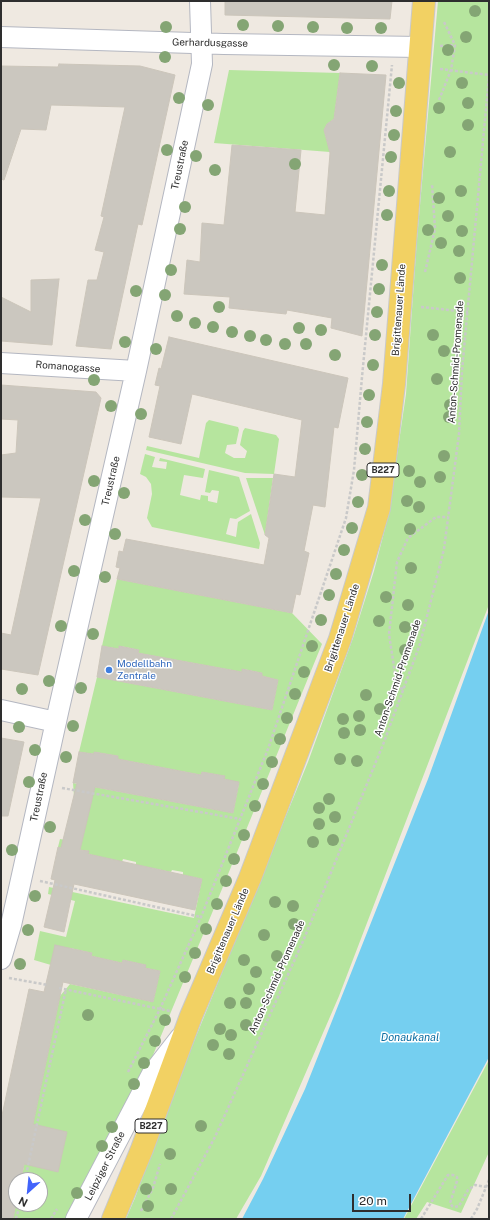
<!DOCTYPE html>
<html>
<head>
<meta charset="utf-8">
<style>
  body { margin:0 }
  #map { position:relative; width:490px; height:1220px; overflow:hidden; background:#efe9e1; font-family:"Public Sans",sans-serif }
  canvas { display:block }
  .frame { position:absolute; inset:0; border:2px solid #2e2e2e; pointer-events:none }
  .north { position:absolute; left:8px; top:1172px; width:40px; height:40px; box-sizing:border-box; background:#fff; border:1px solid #ababab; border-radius:50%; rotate:207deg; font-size:11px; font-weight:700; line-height:16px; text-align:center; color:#2e2e2e }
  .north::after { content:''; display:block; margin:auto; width:14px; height:18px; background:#4264fb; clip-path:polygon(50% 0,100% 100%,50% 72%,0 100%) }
  .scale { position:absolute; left:352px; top:1194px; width:59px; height:18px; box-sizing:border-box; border:2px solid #2e2e2e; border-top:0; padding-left:5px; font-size:12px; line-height:14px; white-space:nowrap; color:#2e2e2e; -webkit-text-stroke:3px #fff; paint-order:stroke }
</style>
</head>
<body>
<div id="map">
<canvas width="490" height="1220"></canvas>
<div class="frame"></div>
<div class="north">N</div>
<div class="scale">20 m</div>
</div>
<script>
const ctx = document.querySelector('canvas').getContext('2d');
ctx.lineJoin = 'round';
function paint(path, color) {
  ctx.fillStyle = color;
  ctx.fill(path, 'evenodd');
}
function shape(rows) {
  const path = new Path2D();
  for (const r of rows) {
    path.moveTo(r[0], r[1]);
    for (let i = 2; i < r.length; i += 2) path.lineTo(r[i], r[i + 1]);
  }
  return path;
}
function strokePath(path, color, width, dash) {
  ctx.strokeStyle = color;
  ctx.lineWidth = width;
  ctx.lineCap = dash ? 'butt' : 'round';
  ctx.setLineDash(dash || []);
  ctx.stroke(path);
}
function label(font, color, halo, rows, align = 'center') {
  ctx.font = font + ' "Public Sans",sans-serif';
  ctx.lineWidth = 3;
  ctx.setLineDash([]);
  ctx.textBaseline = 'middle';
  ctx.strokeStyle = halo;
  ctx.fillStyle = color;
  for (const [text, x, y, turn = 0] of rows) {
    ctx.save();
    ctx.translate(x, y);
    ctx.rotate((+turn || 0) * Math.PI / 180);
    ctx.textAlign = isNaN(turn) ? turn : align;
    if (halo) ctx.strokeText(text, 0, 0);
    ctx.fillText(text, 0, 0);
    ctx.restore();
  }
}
const green = shape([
  [438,1,489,1,489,602,488,607,339,996,261,1176,236,1219,126,1219,135,1198,177,1083,308,762,353,638,374,571,388,517,406,394,417,239],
  [229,70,340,73,334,119,327,124,324,130,330,152,214,143],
  [209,420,238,427,239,430,236,444,227,445,225,453,234,458,245,458,247,451,240,445,243,431,245,428,276,435,279,439,274,474,245,473,146,450,147,446,199,458,206,423],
  [145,454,155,457,152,467,166,469,167,462,159,461,160,458,205,469,203,478,184,475,180,495,200,500,201,495,208,496,208,501,217,503,219,491,212,490,210,493,205,492,209,470,239,477,250,511,236,519,230,518,226,534,236,537,238,522,251,514,260,543,259,549,152,527,147,518,152,494,151,484,146,477,140,474],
  [246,478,273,478,265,535],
  [117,579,292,613,322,644,222,889,141,1084,69,1219,13,1219,16,1203,40,1204,40,1180,21,1180,60,996,70,984,153,1002,160,971,145,968,145,965,123,960,122,963,91,956,92,953,70,948,51,965,34,960,40,931,66,937,75,901,48,894,49,887,194,918,202,879,183,875,183,872,172,870,171,872,136,865,136,862,123,859,122,862,88,854,88,851,75,849,74,851,58,847,60,839,71,841,91,800,74,796,73,783,233,813,239,783,224,779,224,776,202,772,201,775,118,759,118,756,94,752,94,754,79,752,97,677,272,710,278,680,262,676,262,673,243,669,242,672,138,653,139,650,120,646,119,649,102,646],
  [489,1060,489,1152,461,1213,427,1202,416,1219,404,1219]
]);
const water = shape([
  [489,610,489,1057,403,1219,242,1219,263,1179,305,1089,428,779]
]);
const building = shape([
  [225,1,392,1,390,19,225,15,225,1],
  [59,64,140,66,175,75,142,225,138,224,111,349,76,346,88,280,97,280,104,252,95,250,104,217,101,216,125,107,51,105,46,130,21,129,4,180,1,179,1,66,58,67,59,64],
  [340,73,386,75,362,336,331,328,332,318,287,310,286,314,229,308,230,297,184,294,187,260,200,262,202,223,224,225,232,145,301,150,295,212,325,215,330,153,324,130,327,124,334,119,340,73],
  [59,279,52,345,1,341,1,297,31,312,31,280,59,279],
  [169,337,348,378,338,428,334,427,325,507,313,505,304,551,309,553,300,595,296,594,292,613,117,579,120,568,116,567,119,551,123,552,126,539,264,565,269,538,265,535,274,474,295,477,302,420,192,394,181,444,149,437,160,386,155,385,159,368,161,369,169,337],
  [1,385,96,392,101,398,38,675,1,669,1,633,11,635,41,498,1,497,1,455,16,453,18,420,1,419,1,385],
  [102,646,119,649,119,646,139,650,138,653,242,672,242,669,262,673,262,676,278,680,272,710,97,677,102,646],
  [1,738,24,742,8,816,1,816,1,738],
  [79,752,94,754,94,752,118,756,118,759,201,775,202,772,225,776,224,779,239,782,233,813,95,787,80,850,89,851,88,854,202,879,195,910,74,884,64,932,44,927,55,880,51,879,58,847,61,848,77,783,73,783,79,752],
  [55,945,92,953,91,956,122,963,123,960,146,965,145,968,160,971,153,1002,63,982,33,1124,67,1132,58,1172,24,1164,21,1180,16,1180,16,1203,13,1219,1,1219,1,1120,29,989,44,992,55,945]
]);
const path = shape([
  [440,46,455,45],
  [440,69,489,75],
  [439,100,451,70,455,45,444,22],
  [425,272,435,229,432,184],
  [421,307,468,312],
  [403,689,397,687,389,634,397,562,408,538,436,517,448,517],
  [62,788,240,819],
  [40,881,201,917],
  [9,978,48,985],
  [59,988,170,1011],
  [128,1072,160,1009,201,917,268,749,346,518,354,470,362,377,392,65],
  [25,1180,66,989],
  [141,1211,153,1188,160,1164],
  [16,1219,20,1204],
  [51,1219,57,1209],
  [171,1219,215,1137,304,939,384,742,420,644,444,549,459,434,462,371,489,76],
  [421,1219,448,1175,453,1175,457,1177,457,1181,451,1200,450,1203,452,1206,455,1207,459,1206,468,1190,475,1185,486,1187],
  [471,1219,477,1209,489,1180]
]);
const minor = shape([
  [1,37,224,44,420,47],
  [1,363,136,371],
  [1,710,56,722],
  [1,959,11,925,59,708,136,371,202,64,200,1],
  [76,1219,152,1074,180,1038]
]);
const major = shape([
  [113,1219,142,1149,191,1016,250,878,340,639,379,508,394,384,424,1]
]);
const trees = [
  [475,11],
  [243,25],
  [278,26],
  [166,27],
  [313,27],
  [347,28],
  [381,28],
  [466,37],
  [448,50],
  [165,57],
  [334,65],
  [372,66],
  [399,83],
  [462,83],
  [179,98],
  [468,103],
  [208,105],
  [439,108],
  [396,111],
  [468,125],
  [394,135],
  [167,150],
  [450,152],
  [196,156],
  [391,157],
  [295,164],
  [215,170],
  [389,191],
  [461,191],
  [439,198],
  [185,207],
  [387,215],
  [448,216],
  [180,229],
  [428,230],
  [462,231],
  [441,243],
  [459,251],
  [382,265],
  [171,270],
  [460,278],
  [379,289],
  [136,291],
  [165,295],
  [219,307],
  [377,312],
  [177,316],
  [195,323],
  [213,327],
  [299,328],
  [321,330],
  [232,332],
  [375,335],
  [433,335],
  [250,336],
  [266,340],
  [125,342],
  [285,344],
  [306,344],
  [156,349],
  [444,351],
  [335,355],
  [373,365],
  [437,379],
  [94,380],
  [369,395],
  [450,405],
  [111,406],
  [141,414],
  [449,417],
  [367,422],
  [365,449],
  [444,456],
  [409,471],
  [362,475],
  [440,477],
  [94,481],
  [420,482],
  [124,493],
  [407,501],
  [358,502],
  [419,507],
  [85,520],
  [352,528],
  [410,529],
  [115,534],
  [344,550],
  [411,568],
  [74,571],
  [336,574],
  [105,577],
  [329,595],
  [386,597],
  [408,605],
  [321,620],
  [379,621],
  [61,626],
  [405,627],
  [93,634],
  [312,646],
  [405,650],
  [304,672],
  [49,681],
  [81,688],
  [22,689],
  [295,694],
  [366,695],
  [380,709],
  [359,716],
  [287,718],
  [343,719],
  [73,726],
  [19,727],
  [360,730],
  [344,733],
  [280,739],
  [35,750],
  [66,757],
  [340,759],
  [357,761],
  [272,762],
  [29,782],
  [263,784],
  [329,799],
  [255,806],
  [319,808],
  [335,817],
  [319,824],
  [50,827],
  [244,835],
  [333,840],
  [313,842],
  [12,850],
  [234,859],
  [226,881],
  [35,896],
  [275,902],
  [217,904],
  [293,906],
  [294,924],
  [206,929],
  [28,930],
  [264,935],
  [195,953],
  [277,956],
  [244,960],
  [20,964],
  [256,972],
  [185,977],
  [249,989],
  [230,1003],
  [246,1003],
  [88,1015],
  [165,1020],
  [246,1025],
  [220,1029],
  [231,1035],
  [155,1041],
  [213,1045],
  [229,1054],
  [144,1063],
  [134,1084],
  [201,1126],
  [112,1127],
  [102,1146],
  [170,1154],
  [146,1189],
  [171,1189],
  [77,1193],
  [148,1206]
];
const markers = [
  [109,670,4,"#3f7fe0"]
];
const shields = [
  [383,470,32],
  [151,1126,32]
];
const shieldNames = [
  ["B227",383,470],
  ["B227",151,1126]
];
const streetNames = [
  ["Gerhardusgasse",210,43,1],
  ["Treustraße",180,165,-78],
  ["Brigittenauer Lände",399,310,-86],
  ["Anton-Schmid-Promenade",456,362,-86],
  ["Romanogasse",68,367,4],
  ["Treustraße",111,481,-77],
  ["Brigittenauer Lände",342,628,-72],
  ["Anton-Schmid-Promenade",398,678,-71],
  ["Treustraße",39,797,-78],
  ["Brigittenauer Lände",228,931,-67],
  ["Anton-Schmid-Promenade",277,977,-66],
  ["Leipziger Straße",105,1166,-63]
];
const shopNames = [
  ["Modellbahn",117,664],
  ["Zentrale",117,676]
];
const waterNames = [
  ["Donaukanal",410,1038]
];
paint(green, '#b6e59e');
paint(water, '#75cff0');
paint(building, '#cbc7bf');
strokePath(building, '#cbc5ba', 1);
strokePath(minor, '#b4b7c1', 22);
strokePath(major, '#c9c9c9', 24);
strokePath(path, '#c9c9c9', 2.5, [3, 2]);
strokePath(minor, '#fff', 20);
strokePath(major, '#f2d163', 22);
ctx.fillStyle = '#84a574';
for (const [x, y] of trees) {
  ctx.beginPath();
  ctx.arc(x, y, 6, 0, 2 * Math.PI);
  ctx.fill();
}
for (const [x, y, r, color] of markers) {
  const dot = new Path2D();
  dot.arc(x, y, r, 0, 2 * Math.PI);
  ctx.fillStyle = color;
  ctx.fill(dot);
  strokePath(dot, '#fff', 1.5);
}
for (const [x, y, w] of shields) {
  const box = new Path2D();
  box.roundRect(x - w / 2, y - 7, w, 14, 3);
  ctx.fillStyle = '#fff';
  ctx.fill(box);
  strokePath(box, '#2e2e2e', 1);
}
label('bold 9px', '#2e2e2e', null, shieldNames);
label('10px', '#2e2e2e', '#fff', streetNames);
label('10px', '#366cbe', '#fff', shopNames, 'left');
label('italic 11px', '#0d6fa3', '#fff', waterNames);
</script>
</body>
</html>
